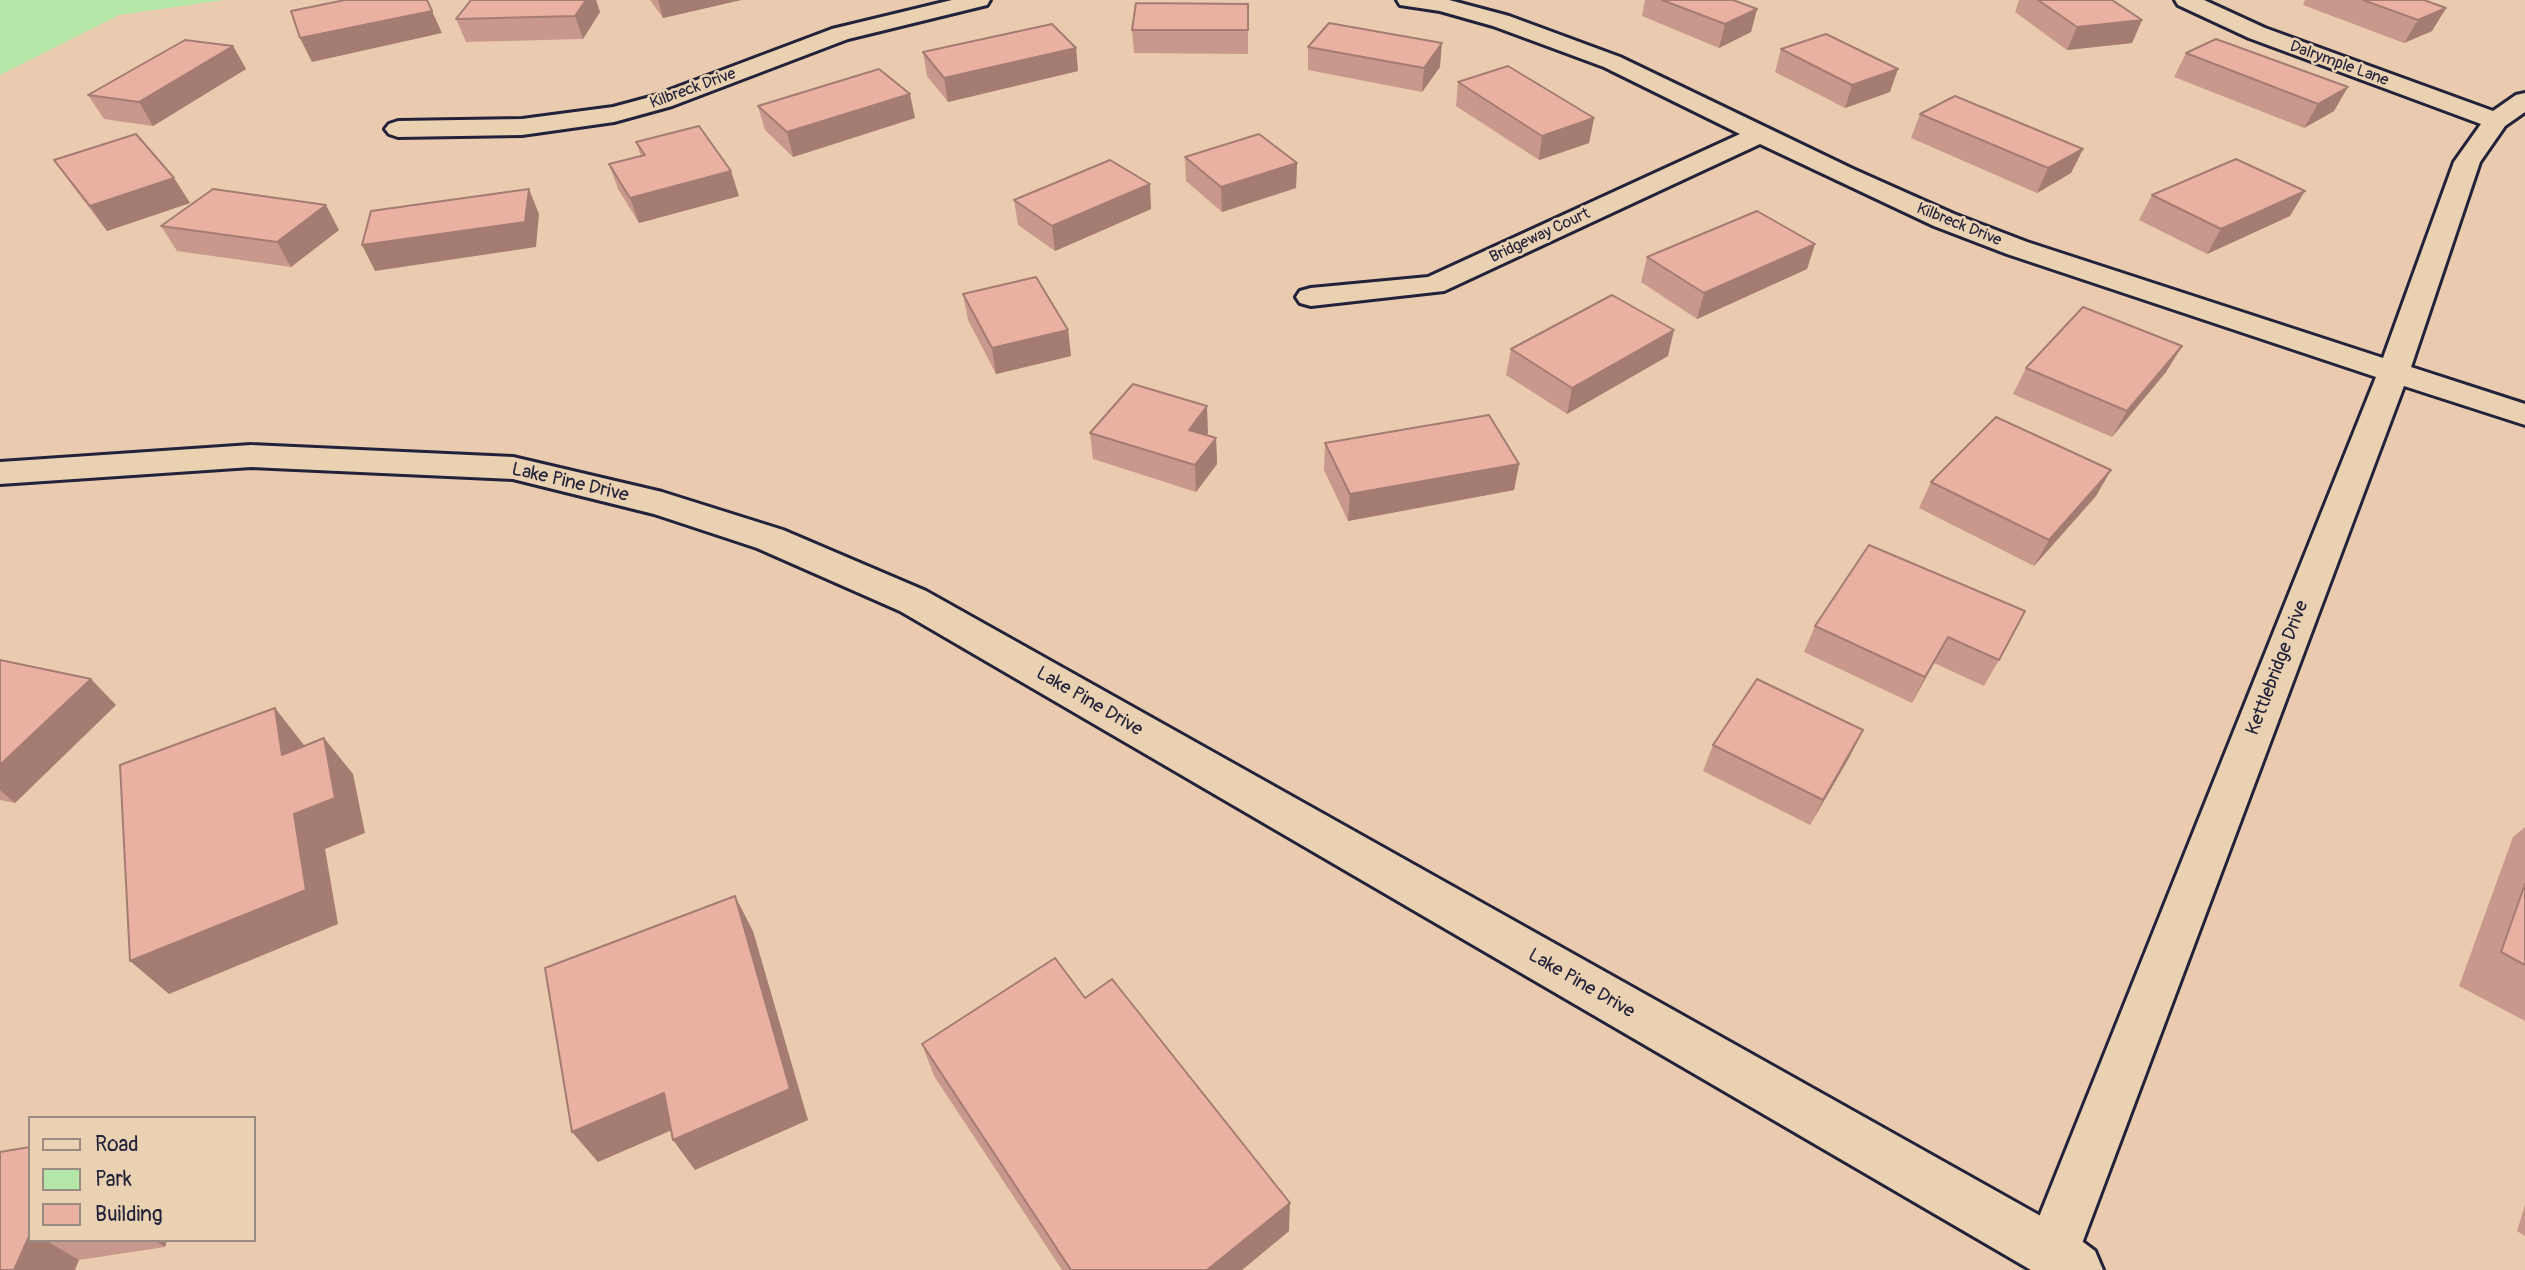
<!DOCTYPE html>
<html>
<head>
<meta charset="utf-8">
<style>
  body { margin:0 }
  #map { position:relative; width:2525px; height:1270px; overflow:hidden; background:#eacbaf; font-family:Pangolin,sans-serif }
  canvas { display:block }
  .legend { position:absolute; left:28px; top:1116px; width:228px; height:126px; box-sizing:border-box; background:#ead1b2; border:2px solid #9a8b82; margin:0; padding:9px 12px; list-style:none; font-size:21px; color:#22223b }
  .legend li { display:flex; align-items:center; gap:14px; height:35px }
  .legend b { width:35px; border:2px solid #9a8b82 }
</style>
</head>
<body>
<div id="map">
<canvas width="2525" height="1270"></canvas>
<ul class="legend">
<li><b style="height:9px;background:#ead1b2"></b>Road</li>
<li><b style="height:19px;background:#b4e7a7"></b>Park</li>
<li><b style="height:19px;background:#eab1a3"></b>Building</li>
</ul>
</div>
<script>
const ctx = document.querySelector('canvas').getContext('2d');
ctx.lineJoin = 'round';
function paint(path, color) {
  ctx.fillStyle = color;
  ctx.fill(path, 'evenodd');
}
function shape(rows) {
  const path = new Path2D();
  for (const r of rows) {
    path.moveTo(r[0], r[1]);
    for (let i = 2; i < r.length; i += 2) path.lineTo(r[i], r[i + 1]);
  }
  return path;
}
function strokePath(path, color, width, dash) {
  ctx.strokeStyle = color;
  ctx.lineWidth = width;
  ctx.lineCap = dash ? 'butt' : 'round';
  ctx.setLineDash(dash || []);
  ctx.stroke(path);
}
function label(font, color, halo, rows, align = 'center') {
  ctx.font = font + ' Pangolin,sans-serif';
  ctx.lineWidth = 5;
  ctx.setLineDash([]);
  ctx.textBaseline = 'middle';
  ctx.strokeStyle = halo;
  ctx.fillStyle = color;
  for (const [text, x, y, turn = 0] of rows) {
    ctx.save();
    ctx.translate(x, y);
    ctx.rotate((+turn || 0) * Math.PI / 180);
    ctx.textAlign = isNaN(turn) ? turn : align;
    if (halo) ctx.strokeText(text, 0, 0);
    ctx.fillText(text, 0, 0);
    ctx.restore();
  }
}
const green = shape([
  [0,0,224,0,119,15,0,75]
]);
const street = shape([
  [952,0,990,0,987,5,848,39,672,106,614,122,522,135,398,137,389,134,385,129,389,124,398,121,522,119,613,107,654,96,832,29,952,0],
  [1397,0,1449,0,1509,16,1620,57,1853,169,1954,214,2027,242,2383,358,2454,162,2481,124,2249,38,2178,5,2175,0,2204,0,2265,28,2493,111,2516,95,2525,93,2525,112,2505,126,2480,162,2411,367,2525,404,2525,425,2404,386,2072,1270,2032,1270,2025,1252,2376,377,2007,254,1934,226,1760,144,1444,291,1311,306,1300,303,1296,297,1300,291,1311,288,1428,277,1740,134,1604,67,1493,26,1440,11,1400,5,1397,0]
]);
const secondary = shape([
  [251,445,513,457,662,492,783,530,926,591,2071,1233,2095,1251,2103,1270,2031,1270,900,611,757,548,654,514,513,479,251,467,0,484,0,462,251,445]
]);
const wall = shape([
  [471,0,596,0,600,12,583,39,466,42,456,19],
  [650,0,741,0,663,18],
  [1645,0,1733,0,1757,9,1751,32,1719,48,1642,16],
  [2019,0,2112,0,2142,20,2132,43,2067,50,2015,12],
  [2305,0,2424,0,2446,8,2432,31,2404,43,2303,5],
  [1248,4,1248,54,1134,53,1132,30],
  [2216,39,2334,111,2304,128,2174,77,2186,53],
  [233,46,246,69,153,126,104,119,88,95],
  [1308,47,1440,67,1422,92,1308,70],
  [1076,48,1078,71,948,102,927,76,923,52],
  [1781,49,1890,92,1845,108,1775,72],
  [1458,82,1594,118,1589,143,1539,160,1456,106],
  [758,106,915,118,793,157,765,130],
  [1920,114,2083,149,2071,173,2037,193,1911,138],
  [636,142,739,196,639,223,618,189,609,164,641,156],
  [1185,157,1297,163,1296,188,1222,212,1186,181],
  [54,160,174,178,190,203,107,231,71,184],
  [2152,195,2290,216,2207,254,2139,220],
  [1014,200,1151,209,1055,251,1018,225],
  [161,226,339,230,291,267,177,251],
  [1815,244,1807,269,1697,319,1641,282,1647,257],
  [963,294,1068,330,1071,356,996,374,968,320],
  [2182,346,2166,372,2112,437,2013,394,2026,368],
  [1511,349,1668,356,1567,414,1506,375],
  [1090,433,1208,433,1206,435,1216,438,1217,464,1196,492,1093,459],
  [1325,443,1519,464,1514,490,1348,521,1324,470],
  [2111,470,2096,496,2034,566,1919,508,1931,482],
  [1869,545,1999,660,1984,686,1934,663,1912,703,1804,652,1815,626],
  [0,660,116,705,15,803,0,800],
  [1713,745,1850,756,1810,825,1703,771],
  [2525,827,2525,1021,2459,986,2513,837],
  [1085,998,1289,1231,1242,1270,1062,1270,934,1076,922,1044],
  [2525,1205,2525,1236,2517,1231],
  [30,1240,167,1240,165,1247,79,1260]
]);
const shadedWall = shape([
  [586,0,596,0,600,12,583,39,575,16],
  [658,0,741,0,663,18],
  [2446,8,2432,31,2404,43,2418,20],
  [1757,9,1751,32,1719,48,1725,24],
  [432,11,442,33,312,62,300,38],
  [2142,20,2132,43,2067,50,2077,27],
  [1442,43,1440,67,1422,92,1424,68],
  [233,46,246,69,153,126,139,102],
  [1076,48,1078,71,948,102,944,78],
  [1898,69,1890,92,1845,108,1852,85],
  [2348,87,2334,111,2304,128,2318,104],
  [910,94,915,118,793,157,787,132],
  [1594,118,1589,143,1539,160,1542,136],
  [2083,149,2071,173,2037,193,2048,168],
  [1297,163,1296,188,1222,212,1221,187],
  [731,171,739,196,639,223,630,198],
  [174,178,190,203,107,231,90,206],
  [1150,184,1151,209,1055,251,1052,226],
  [529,189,539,214,536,247,375,271,362,245],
  [2305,191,2290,216,2207,254,2221,229],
  [326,205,339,230,291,267,277,242],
  [1815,244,1807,269,1697,319,1704,293],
  [1068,330,1071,356,996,374,992,348],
  [1674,330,1668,356,1567,414,1572,388],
  [2182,346,2166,372,2112,437,2127,411],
  [1207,406,1208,433,1190,456,1189,430],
  [1216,438,1217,464,1196,492,1195,465],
  [1519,464,1514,490,1348,521,1350,494],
  [2111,470,2096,496,2034,566,2049,540],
  [1948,637,1934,663,1912,703,1925,677],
  [91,679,116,705,15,803,0,790,0,765],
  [275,708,304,745,312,790,282,755],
  [1863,730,1850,756,1810,825,1823,800],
  [324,738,353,774,365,833,325,849,338,924,169,994,130,961,294,814],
  [735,896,753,931,808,1120,695,1170,673,1140],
  [664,1093,686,1124,598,1162,572,1132],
  [1290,1203,1289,1231,1242,1270,1207,1270],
  [30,1234,30,1240,45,1240,79,1260,75,1270,14,1270],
  [154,1240,167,1240,165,1247]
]);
const building = shape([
  [345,0,427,0,432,11,300,38,291,11,345,0],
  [471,0,586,0,575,16,456,19,471,0],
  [1662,0,1733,0,1757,9,1725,24,1662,0],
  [2038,0,2112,0,2142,20,2077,27,2038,0],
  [2363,0,2424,0,2446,8,2418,20,2363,0],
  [1136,3,1248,4,1248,30,1132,30,1136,3],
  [1329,23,1442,43,1424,68,1308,47,1329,23],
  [1052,24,1076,48,944,78,923,52,1052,24],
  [1826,34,1898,69,1852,85,1781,49,1826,34],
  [2216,39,2348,87,2318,104,2186,53,2216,39],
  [185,40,233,46,139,102,88,95,185,40],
  [1508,66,1594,118,1542,136,1458,82,1508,66],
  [879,69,910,94,787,132,758,106,879,69],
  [1955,96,2083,149,2048,168,1920,114,1955,96],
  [699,126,731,171,630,198,609,164,645,155,636,142,699,126],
  [136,134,174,178,90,206,54,160,136,134],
  [1259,134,1297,163,1221,187,1185,157,1259,134],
  [2236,159,2305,191,2221,229,2152,195,2236,159],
  [1110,160,1150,184,1052,226,1014,200,1110,160],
  [213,189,326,205,277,242,161,226,213,189],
  [529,189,525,222,362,245,371,211,529,189],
  [1757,211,1815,244,1704,293,1647,257,1757,211],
  [1036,277,1068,330,992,348,963,294,1036,277],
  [1612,295,1674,330,1572,388,1511,349,1612,295],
  [2083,307,2182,346,2127,411,2026,368,2083,307],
  [1133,384,1207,406,1189,430,1216,438,1195,465,1090,433,1133,384],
  [1489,415,1519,464,1350,494,1325,443,1489,415],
  [1996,417,2111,470,2049,540,1931,482,1996,417],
  [1869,545,2025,611,1999,660,1948,637,1925,677,1815,626,1869,545],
  [0,660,91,679,0,765,0,660],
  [1757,679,1863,730,1823,800,1713,745,1757,679],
  [275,708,282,755,324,738,335,798,294,814,306,890,130,961,120,765,275,708],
  [2525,884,2525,965,2501,952,2525,884],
  [735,896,790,1089,673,1140,664,1093,572,1132,545,968,735,896],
  [1055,958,1085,998,1112,979,1290,1203,1207,1270,1071,1270,922,1044,1055,958],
  [30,1147,30,1234,14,1270,0,1270,0,1152,30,1147]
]);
const farStreetnames = [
  ["Dalrymple Lane",2339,64,20],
  ["Kilbreck Drive",693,89,-20],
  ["Kilbreck Drive",1959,225,22],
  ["Bridgeway Court",1540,236,-25]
];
const streetNames = [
  ["Lake Pine Drive",570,483,13],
  ["Kettlebridge Drive",2278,668,-69],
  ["Lake Pine Drive",1089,702,30],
  ["Lake Pine Drive",1581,984,30]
];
paint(green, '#b4e7a7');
strokePath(street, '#22223b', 6);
strokePath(secondary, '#22223b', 6);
paint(street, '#ead1b2');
paint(secondary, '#ead1b2');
paint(wall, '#c9988c');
paint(shadedWall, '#a47c72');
paint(building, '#eab1a3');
strokePath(building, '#a47c72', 2);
label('16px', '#22223b', '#ead1b2', farStreetnames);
label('19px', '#22223b', '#ead1b2', streetNames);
</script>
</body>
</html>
